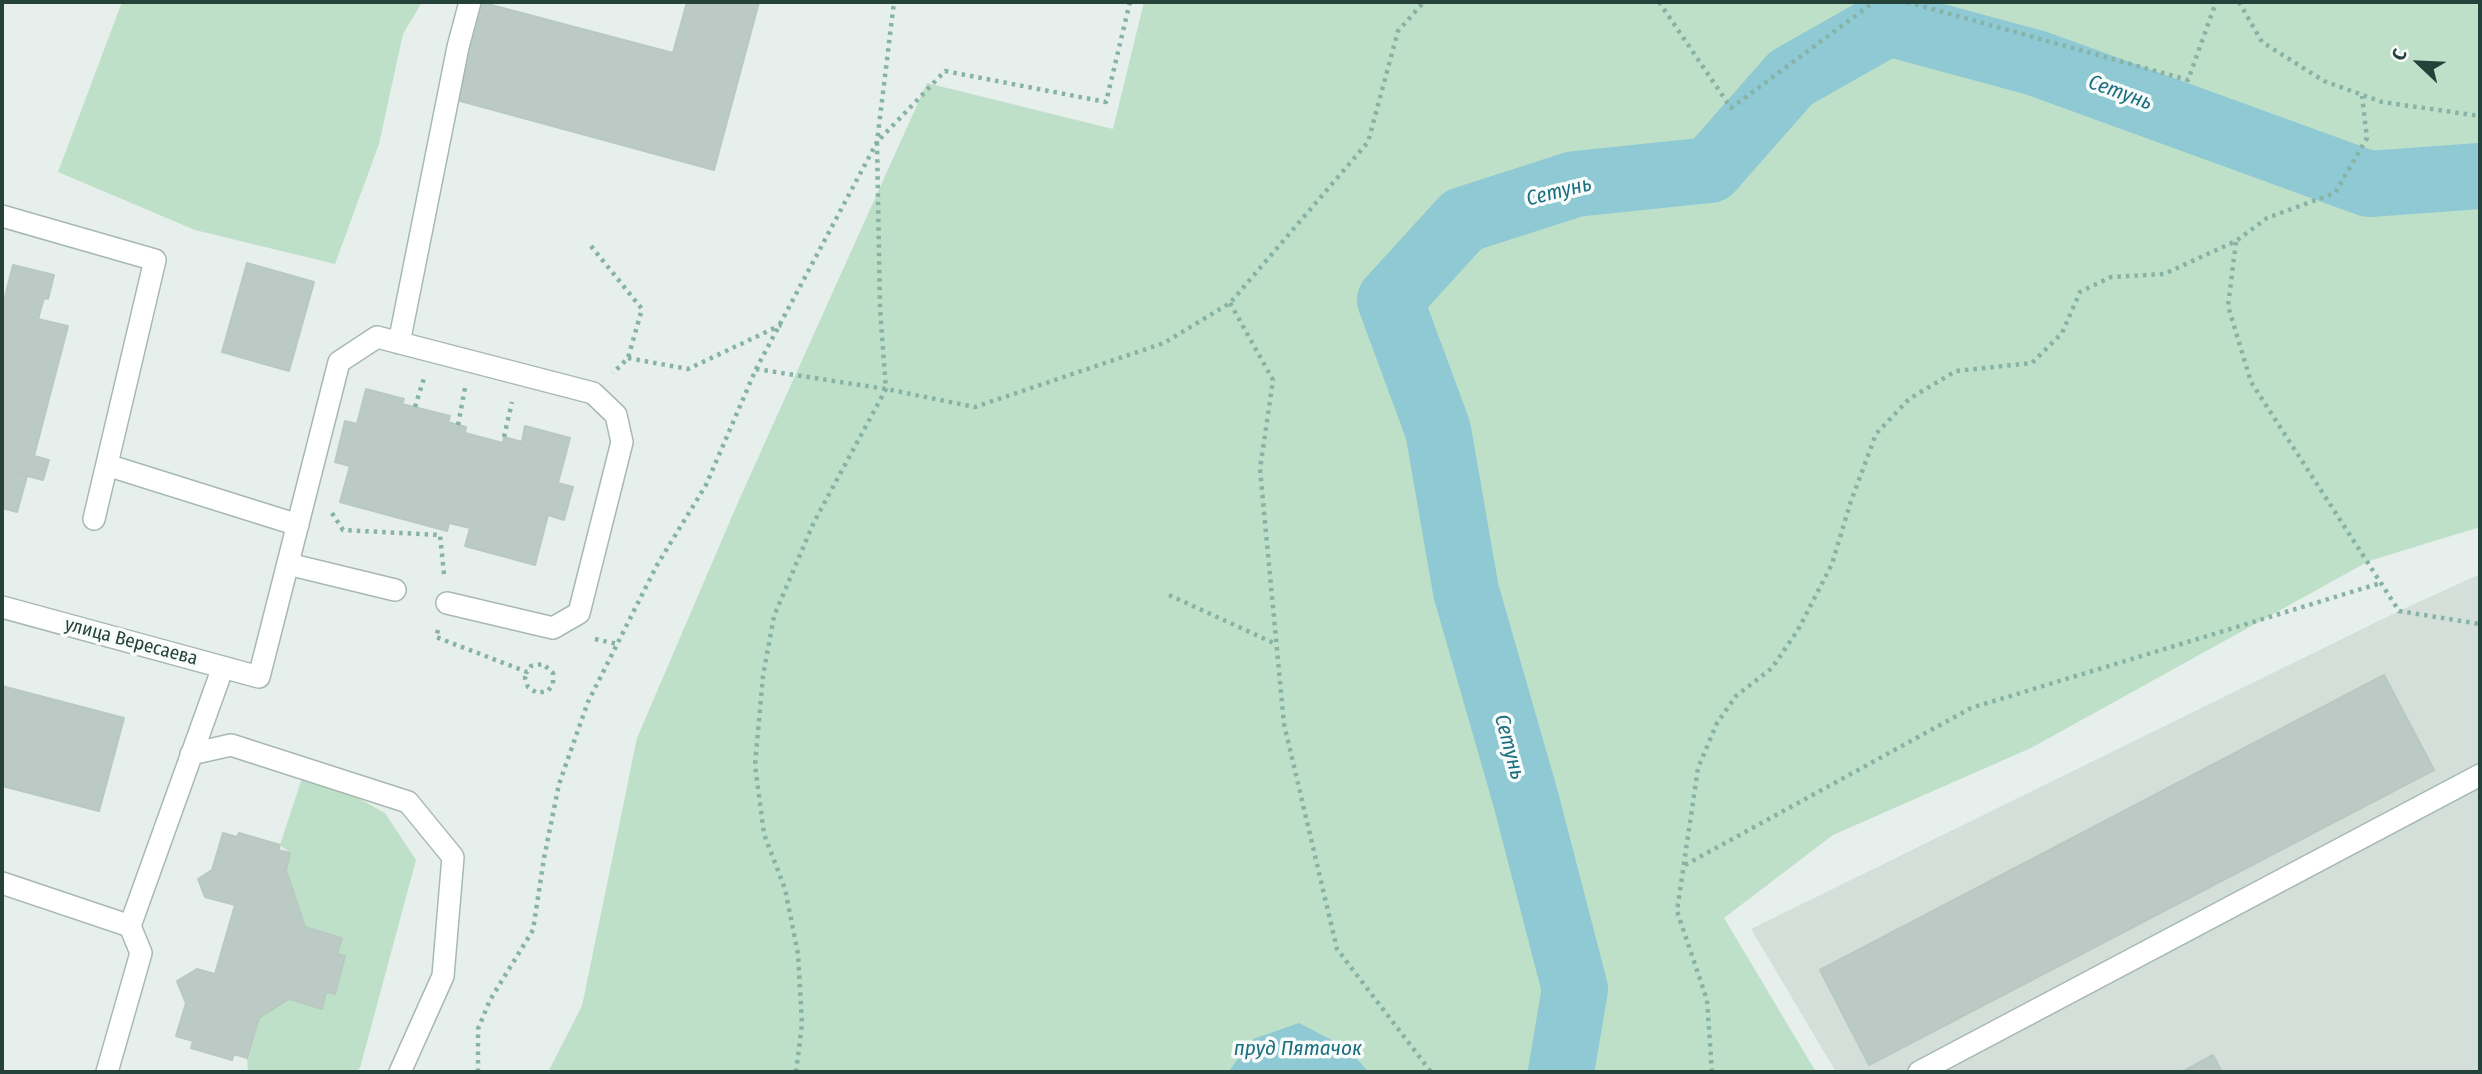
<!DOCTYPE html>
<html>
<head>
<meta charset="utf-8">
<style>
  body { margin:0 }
  #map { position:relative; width:2482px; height:1074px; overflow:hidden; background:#e6efeb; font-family:"Fira Sans Condensed",sans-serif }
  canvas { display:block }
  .frame { position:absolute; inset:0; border:4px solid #24423a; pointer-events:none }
  .north { position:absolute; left:2384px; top:28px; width:70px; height:70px; -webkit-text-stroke:5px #f7fbf9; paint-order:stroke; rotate:293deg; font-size:19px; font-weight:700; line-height:28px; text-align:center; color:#24423a }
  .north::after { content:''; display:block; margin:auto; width:24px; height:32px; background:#24423a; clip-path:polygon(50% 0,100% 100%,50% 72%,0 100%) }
</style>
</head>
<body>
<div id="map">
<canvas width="2482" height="1074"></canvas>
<div class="frame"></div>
<div class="north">С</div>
</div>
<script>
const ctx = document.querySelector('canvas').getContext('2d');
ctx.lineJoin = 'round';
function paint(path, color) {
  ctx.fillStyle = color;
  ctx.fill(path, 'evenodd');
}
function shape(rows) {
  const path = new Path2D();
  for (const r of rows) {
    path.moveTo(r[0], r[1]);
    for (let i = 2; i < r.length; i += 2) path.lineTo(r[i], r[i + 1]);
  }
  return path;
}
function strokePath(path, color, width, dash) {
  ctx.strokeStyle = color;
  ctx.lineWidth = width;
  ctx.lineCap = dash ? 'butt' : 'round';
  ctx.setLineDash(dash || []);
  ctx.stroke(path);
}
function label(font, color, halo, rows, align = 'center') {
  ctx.font = font + ' "Fira Sans Condensed",sans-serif';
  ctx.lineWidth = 7;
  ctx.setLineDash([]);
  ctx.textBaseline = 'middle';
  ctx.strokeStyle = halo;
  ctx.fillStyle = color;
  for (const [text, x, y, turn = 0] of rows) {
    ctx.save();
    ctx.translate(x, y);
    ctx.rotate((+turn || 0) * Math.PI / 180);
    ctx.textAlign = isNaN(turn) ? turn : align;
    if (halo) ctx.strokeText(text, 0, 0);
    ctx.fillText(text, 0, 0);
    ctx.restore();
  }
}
const built = shape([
  [2480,574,2480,1072,1836,1072,1751,929,2399,611]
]);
const green = shape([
  [122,2,422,2,403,34,379,144,335,264,195,230,58,172],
  [1144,2,2480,2,2480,527,2369,561,2031,748,1833,835,1724,918,1816,1072,1369,1072,1347,1048,1253,1039,1228,1072,548,1072,582,1006,637,738,739,500,927,83,1113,129],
  [305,769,385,813,416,860,360,1068,355,1072,248,1072,247,1058,259,1018,289,999,322,1009,326,992,335,994,345,957,337,954,342,937,305,927,286,870,290,853,280,845]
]);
const water = shape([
  [1299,1023,1347,1048,1369,1072,1228,1072,1253,1039]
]);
const river = shape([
  [1561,1072,1575,989,1526,800,1466,591,1438,430,1390,300,1463,220,1575,184,1710,170,1791,78,1888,23,2036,63,2369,184,2480,176]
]);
const building = shape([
  [480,2,673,53,687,2,759,2,714,170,453,99,480,2],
  [247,263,314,282,289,371,222,352,247,263],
  [13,265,54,275,48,299,44,298,38,319,68,326,34,456,49,460,43,480,2,469,2,309,13,265],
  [366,389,404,399,402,404,450,416,448,422,466,427,465,433,503,443,504,437,522,442,525,426,570,438,558,483,573,487,564,520,548,515,535,565,465,546,470,528,449,523,447,531,340,502,350,466,335,462,345,421,357,424,366,389],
  [2,469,27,476,17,512,2,508,2,469],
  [2384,675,2434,770,1869,1065,1820,970,2384,675],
  [2,686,124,718,99,811,2,786,2,686],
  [223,833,237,837,239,833,280,845,278,850,290,853,286,870,305,927,342,938,337,954,345,956,335,994,326,992,322,1009,289,999,259,1018,247,1058,234,1054,232,1060,191,1048,193,1041,176,1036,186,1003,177,981,197,969,215,974,235,905,205,897,198,879,212,870,223,833],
  [2213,1055,2222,1072,2182,1072,2213,1055]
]);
const path = shape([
  [1659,2,1731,108,1874,2],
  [1907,2,2188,80,2216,2],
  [2239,2,2262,42,2324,81,2382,102,2480,116],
  [2236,242,2228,306,2251,382,2399,611,2480,624],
  [591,246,642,309,628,358,613,373],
  [1230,303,1273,380,1260,469,1284,724,1337,949,1431,1072],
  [628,358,688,369,781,325],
  [756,369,886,389,975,407,1164,343,1230,303,1368,142,1398,31,1424,2],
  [415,407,424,378],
  [458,425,465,388],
  [504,437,512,402],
  [332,513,343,530,440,535,444,574],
  [1169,595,1276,644],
  [438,630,436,637,527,672,531,666,543,664,553,673,553,684,548,691,537,693,528,687,525,678,527,672],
  [595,639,617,644],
  [1685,865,1971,708,2381,583],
  [478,1072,478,1029,490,1000,533,930,544,858,559,784,588,702,657,565,706,485,756,369,877,142,894,2],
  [796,1072,802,1024,798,954,785,889,764,834,755,765,763,676,774,616,814,522,886,389,880,309,877,142,945,71,1106,102,1130,2],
  [1712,1072,1707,1000,1677,911,1698,768,1717,723,1736,696,1772,668,1798,630,1832,564,1850,504,1876,434,1909,399,1956,371,2032,363,2062,333,2080,292,2111,277,2164,274,2236,241,2267,218,2335,193,2367,138,2362,96]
]);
const minor = shape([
  [2,216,155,260,94,519],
  [399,343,458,47,470,2],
  [107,465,298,525],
  [288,564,395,590],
  [2,607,259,677,339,362,377,337,593,393,616,415,622,442,579,613,553,628,447,603],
  [191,754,231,745,408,802,453,857,443,976,400,1072],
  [2,883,130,926,223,667],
  [107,1072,141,953,130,926],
  [1919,1072,2480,775]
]);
const streetNames = [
  ["улица Вересаева",131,642,15]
];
const waterNames = [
  ["Сетунь",2120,93,20],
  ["Сетунь",1559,192,-14],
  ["Сетунь",1509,747,75],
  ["пруд Пятачок",1298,1049]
];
paint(built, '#d4dfda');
paint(green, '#bfe0c8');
paint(water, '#8ec9d4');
strokePath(river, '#8ec9d4', 66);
paint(building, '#bbcac4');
strokePath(building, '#b8c9c2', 2);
strokePath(minor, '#a8b8b2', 24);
strokePath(path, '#86b3a5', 4.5, [3.5, 5]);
strokePath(minor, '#fff', 21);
label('19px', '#24423a', '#f7fbf9', streetNames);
label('italic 21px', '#1c6f80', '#f7fbf9', waterNames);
</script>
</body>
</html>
